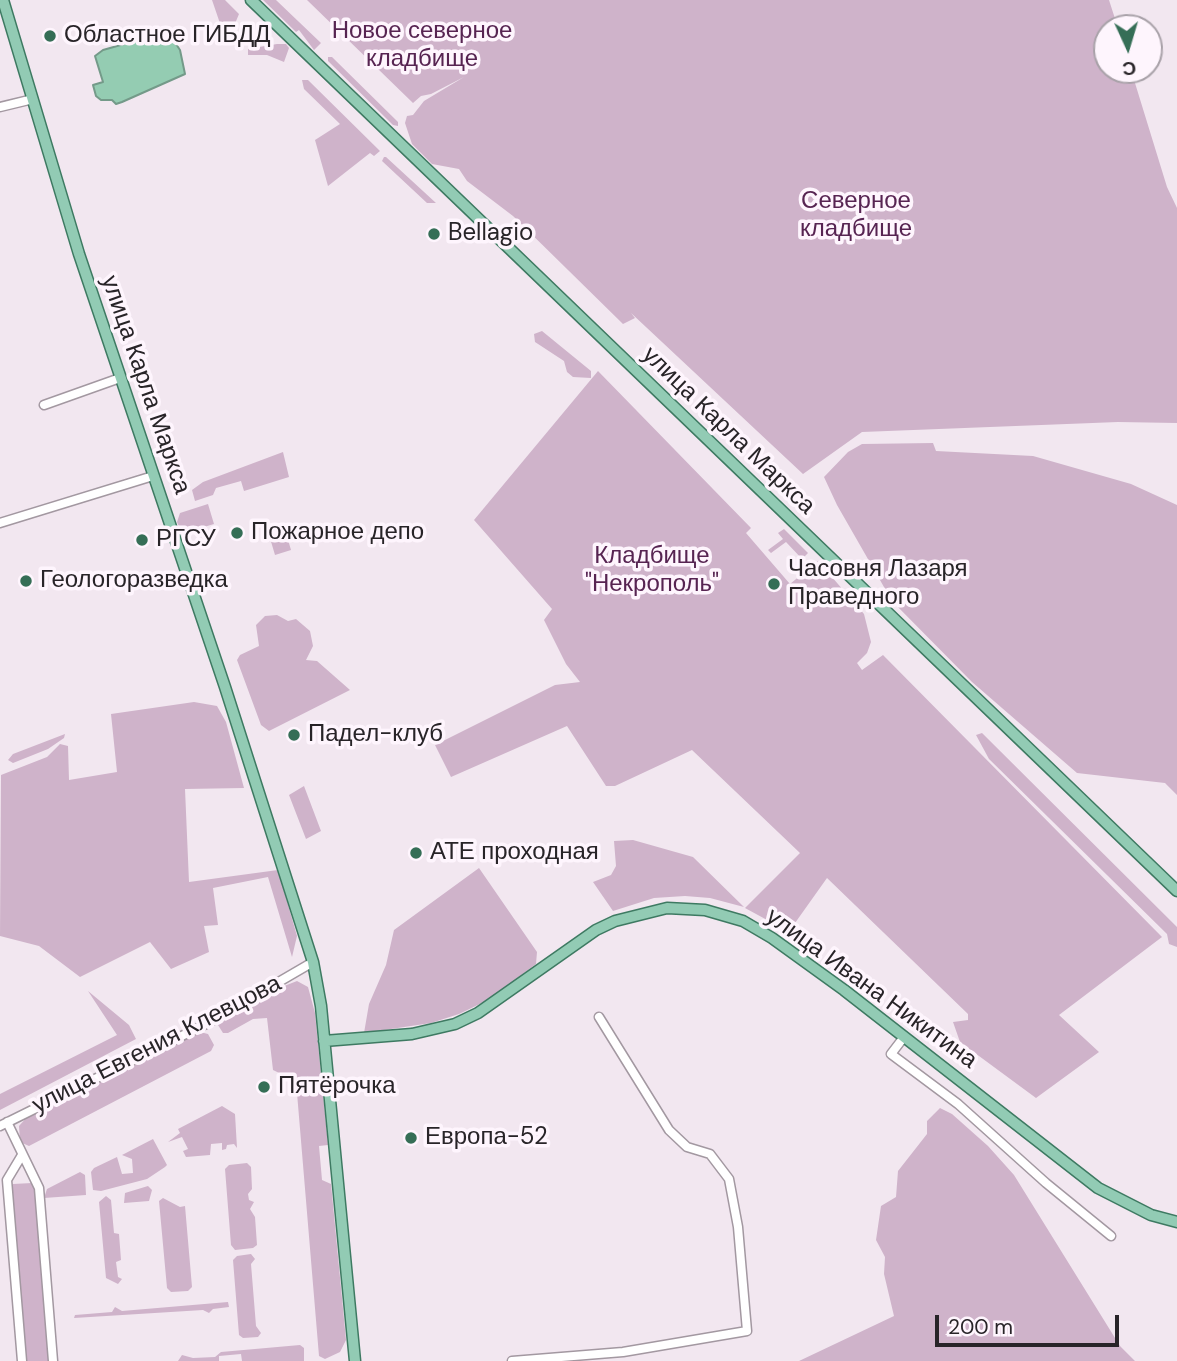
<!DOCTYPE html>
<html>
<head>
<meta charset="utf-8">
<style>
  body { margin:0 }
  #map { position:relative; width:1177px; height:1361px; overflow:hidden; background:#f2e7f0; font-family:"DM Sans",sans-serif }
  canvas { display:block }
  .north { position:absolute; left:1093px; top:14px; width:70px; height:70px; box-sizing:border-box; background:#fef5fd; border:2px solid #a8a1a8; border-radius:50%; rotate:176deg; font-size:19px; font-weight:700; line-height:28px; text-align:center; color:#282428 }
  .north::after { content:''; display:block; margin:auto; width:24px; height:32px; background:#356e56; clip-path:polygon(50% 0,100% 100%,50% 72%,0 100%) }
  .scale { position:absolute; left:935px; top:1315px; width:184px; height:32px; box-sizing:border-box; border:4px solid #282428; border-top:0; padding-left:9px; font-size:21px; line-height:24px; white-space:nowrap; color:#282428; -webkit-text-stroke:5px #fef5fd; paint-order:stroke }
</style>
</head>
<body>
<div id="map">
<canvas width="1177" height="1361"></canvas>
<div class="north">С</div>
<div class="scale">200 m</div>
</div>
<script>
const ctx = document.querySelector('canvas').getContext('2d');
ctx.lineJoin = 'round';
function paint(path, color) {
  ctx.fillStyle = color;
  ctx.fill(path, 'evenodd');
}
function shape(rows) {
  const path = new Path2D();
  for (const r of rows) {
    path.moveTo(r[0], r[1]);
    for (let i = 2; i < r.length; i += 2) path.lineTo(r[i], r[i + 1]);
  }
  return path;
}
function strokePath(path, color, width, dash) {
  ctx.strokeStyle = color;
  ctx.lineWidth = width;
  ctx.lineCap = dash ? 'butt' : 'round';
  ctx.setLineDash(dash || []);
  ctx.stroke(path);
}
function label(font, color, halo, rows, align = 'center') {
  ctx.font = font + ' "DM Sans",sans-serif';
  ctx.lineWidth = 7;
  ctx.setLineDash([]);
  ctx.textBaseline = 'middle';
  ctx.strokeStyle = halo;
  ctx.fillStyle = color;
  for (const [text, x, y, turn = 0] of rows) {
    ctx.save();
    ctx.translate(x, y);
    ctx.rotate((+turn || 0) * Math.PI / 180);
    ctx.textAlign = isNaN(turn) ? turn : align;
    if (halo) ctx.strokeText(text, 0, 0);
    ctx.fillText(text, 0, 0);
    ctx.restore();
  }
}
const green = shape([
  [212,0,225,0,239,14,229,38,225,38],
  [263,0,276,0,321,43,314,50,299,30,296,32],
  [307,0,1109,0,1118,28,1107,28,1107,70,1131,70,1167,187,1177,208,1177,423,1118,422,862,432,803,474,631,313,635,318,623,324,513,216,467,181,459,169,432,164,412,144,405,123,407,116,413,115,424,101,464,77,431,94,421,96,413,103],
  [277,44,286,44,289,48,284,62,267,55,248,55,248,49],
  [328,57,332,57,398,122,398,126,393,125,328,61],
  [302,80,308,80,380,151,374,156,370,153,328,186,315,140,340,124,304,89],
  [384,157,386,157,436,203,427,203,382,161],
  [542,331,591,371,591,378,573,377,567,372,564,361,535,342,534,334],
  [598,371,751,528,746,533,790,584,818,561,864,614,871,642,867,653,857,663,862,670,883,655,1162,937,1059,1015,1099,1052,1036,1098,960,1042,953,1022,968,1020,968,1014,827,878,795,923,780,927,745,908,800,853,692,750,615,786,606,786,567,726,451,777,435,745,555,685,580,682,566,664,544,620,552,609,474,520],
  [933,443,936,451,1033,456,1131,484,1177,505,1177,795,1165,783,1077,773,972,682,892,601,837,505,824,477,848,452,862,444],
  [283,452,289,477,244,491,241,481,216,488,213,495,195,501,192,490,203,482],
  [208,504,214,524,187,532,180,529,177,522,180,513],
  [283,523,291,550,275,555,267,528],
  [784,529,808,553,802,559,786,542,771,553,768,550,783,539,778,533],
  [277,615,288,621,296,619,310,631,313,646,306,660,317,661,350,690,269,731,261,725,237,660,240,655,259,646,256,625,265,616],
  [194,702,217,706,226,722,244,788,185,789,189,882,278,870,297,936,292,957,268,877,213,888,218,925,204,926,209,952,171,969,150,942,80,977,39,946,0,936,1,775,47,757,60,744,68,746,69,780,117,772,111,714],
  [982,733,1177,927,1177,947,1169,944,1167,934,989,759,976,735],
  [65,734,64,738,48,749,13,763,8,760,13,754],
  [304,786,321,831,306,839,289,795],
  [633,840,693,857,744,907,710,898,685,896,654,898,613,911,593,882,611,875,616,866,614,841],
  [479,868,537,952,536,964,488,1000,459,1014,431,1023,364,1033,369,1004,386,965,394,930],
  [297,981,308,987,315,1013,328,1145,319,1146,322,1180,331,1184,346,1340,340,1352,325,1359,319,1356,296,1081,273,1070,267,1018,253,1019,228,1033,223,1033,218,1025,221,1019,264,994],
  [88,991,129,1025,136,1039,0,1110,0,1094,117,1035],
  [196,1031,208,1034,214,1045,211,1051,29,1146,20,1142,19,1126,28,1116],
  [222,1106,235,1114,237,1148,234,1144,227,1145,226,1149,222,1150,222,1143,211,1144,210,1155,186,1157,183,1151,188,1149,182,1137,168,1142,180,1133,178,1129],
  [940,1108,952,1114,988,1146,1014,1175,1120,1346,1135,1361,799,1361,894,1316,884,1274,885,1257,876,1240,881,1206,896,1197,898,1171,927,1134,927,1121],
  [153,1139,167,1165,165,1167,147,1179,101,1191,93,1190,91,1172,94,1168,117,1157,122,1174,133,1173,132,1159,122,1155],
  [247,1163,251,1167,252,1189,248,1194,249,1200,254,1202,250,1209,255,1217,257,1245,253,1248,235,1250,231,1245,225,1169,229,1165],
  [80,1172,85,1175,86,1195,44,1198,47,1189],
  [32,1183,35,1187,49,1361,26,1361,11,1189,13,1184],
  [148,1186,152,1190,149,1201,124,1203,125,1193],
  [106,1196,111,1200,114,1233,119,1234,121,1260,116,1262,118,1277,122,1279,118,1284,106,1278,99,1202],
  [163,1198,180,1207,185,1206,192,1287,188,1291,171,1292,167,1288,159,1201],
  [251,1254,255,1259,251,1264,256,1326,261,1333,258,1337,243,1338,239,1335,233,1260,237,1256],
  [228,1302,229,1307,213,1309,209,1313,203,1310,74,1318,75,1315,112,1312,115,1307,122,1311],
  [300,1345,304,1348,304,1361,242,1361,241,1354,219,1356,219,1361,178,1361,182,1355,193,1358,215,1357,221,1352]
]);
const water = shape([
  [163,33,172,38,180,50,185,74,122,102,116,104,112,100,101,100,96,96,93,85,103,82,95,56,103,50,163,33]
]);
const minor = shape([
  [0,107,33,99],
  [44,405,120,378],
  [0,523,153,476],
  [904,1037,891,1054,958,1104,1046,1183,1111,1236],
  [7,1122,39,1188,53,1361],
  [0,1126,210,1022,313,962],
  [22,1155,7,1180,22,1361],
  [512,1361,623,1352,747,1331,738,1227,729,1179,710,1154,687,1147,669,1130,599,1017]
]);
const major = shape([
  [3,0,79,254,225,687,313,962,321,1006,355,1361],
  [251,0,1177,891],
  [324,1041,412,1034,455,1024,478,1013,596,930,615,921,667,908,705,910,743,921,772,938,844,990,1098,1188,1151,1215,1177,1222]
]);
const markers = [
  [50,36,7,"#356e56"],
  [434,234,7,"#356e56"],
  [237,533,7,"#356e56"],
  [142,540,7,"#356e56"],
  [26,581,7,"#356e56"],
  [774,584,7,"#356e56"],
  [294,735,7,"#356e56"],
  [416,853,7,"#356e56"],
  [264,1087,7,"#356e56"],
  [411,1138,7,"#356e56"]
];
const parkNames = [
  ["Новое северное",422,32],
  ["кладбище",422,60],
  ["Северное",856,202],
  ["кладбище",856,230],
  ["Кладбище",652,557],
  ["\"Некрополь\"",652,585]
];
const poiNames = [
  ["Областное ГИБДД",64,36],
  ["Bellagio",448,234],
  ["Пожарное депо",251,533],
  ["РГСУ",156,540],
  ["Часовня Лазаря",788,570],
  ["Праведного",788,598],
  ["Геологоразведка",40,581],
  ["Падел-клуб",308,735],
  ["АТЕ проходная",430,853],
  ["Пятёрочка",278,1087],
  ["Европа-52",425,1138]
];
const streetNames = [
  ["улица Карла Маркса",145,385,71],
  ["улица Карла Маркса",728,431,44],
  ["улица Ивана Никитина",871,989,36],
  ["улица Евгения Клевцова",157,1045,-27]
];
paint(green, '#cfb3ca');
paint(water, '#94ccb2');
strokePath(water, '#749a89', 2);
strokePath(minor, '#a398a1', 11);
strokePath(major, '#3e7a62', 13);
strokePath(minor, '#fff', 8);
strokePath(major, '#92cbb4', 10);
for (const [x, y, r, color] of markers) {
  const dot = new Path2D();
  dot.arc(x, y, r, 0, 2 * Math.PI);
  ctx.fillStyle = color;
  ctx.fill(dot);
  strokePath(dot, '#fef5fd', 2.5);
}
label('24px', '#572452', '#fef5fd', parkNames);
label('24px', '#282428', '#fef5fd', poiNames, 'left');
label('24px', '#282428', '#fef5fd', streetNames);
</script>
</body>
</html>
